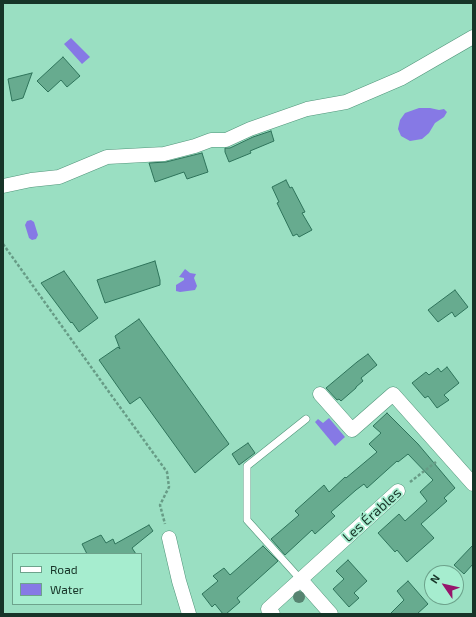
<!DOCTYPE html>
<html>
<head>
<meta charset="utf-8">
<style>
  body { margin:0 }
  #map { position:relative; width:476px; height:617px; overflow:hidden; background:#9adfc2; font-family:"Exo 2",sans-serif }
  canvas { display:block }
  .frame { position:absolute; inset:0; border:4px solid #173428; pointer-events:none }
  .legend { position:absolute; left:12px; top:553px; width:130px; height:52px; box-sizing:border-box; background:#a6edcf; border:1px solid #6da38c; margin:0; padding:5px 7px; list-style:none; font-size:12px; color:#173428 }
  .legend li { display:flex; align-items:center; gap:8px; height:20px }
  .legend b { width:20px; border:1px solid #6da38c }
  .north { position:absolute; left:424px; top:565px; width:40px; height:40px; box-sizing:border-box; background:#a6edcf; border:1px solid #6da38c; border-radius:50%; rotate:304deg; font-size:11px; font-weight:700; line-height:16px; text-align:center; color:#173428 }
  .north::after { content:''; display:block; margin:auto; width:14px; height:18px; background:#97146b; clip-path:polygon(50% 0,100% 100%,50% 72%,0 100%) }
</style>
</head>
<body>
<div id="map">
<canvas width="476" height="617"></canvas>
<div class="frame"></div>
<ul class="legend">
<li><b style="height:5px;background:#fff"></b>Road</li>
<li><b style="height:11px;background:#8679e5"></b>Water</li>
</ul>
<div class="north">N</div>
</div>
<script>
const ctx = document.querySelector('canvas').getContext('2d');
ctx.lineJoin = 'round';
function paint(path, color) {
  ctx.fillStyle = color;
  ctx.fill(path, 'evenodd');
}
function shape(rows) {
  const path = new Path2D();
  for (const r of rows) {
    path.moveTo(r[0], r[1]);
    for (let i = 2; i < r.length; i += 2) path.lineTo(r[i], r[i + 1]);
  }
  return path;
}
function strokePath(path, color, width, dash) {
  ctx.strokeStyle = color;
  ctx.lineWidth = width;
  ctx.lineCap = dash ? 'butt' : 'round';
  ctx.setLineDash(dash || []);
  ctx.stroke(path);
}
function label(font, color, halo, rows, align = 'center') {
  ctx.font = font + ' "Exo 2",sans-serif';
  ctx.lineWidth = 3.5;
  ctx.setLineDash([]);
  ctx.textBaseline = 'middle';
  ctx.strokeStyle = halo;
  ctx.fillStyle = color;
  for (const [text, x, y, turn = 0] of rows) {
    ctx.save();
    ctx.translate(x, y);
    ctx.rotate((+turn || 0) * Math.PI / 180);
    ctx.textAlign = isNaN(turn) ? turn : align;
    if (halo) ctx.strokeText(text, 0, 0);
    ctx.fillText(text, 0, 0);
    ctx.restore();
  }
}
const water = shape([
  [71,38,90,57,82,64,64,44],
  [419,108,430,108,439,110,444,109,447,112,444,117,435,123,429,133,422,139,410,141,401,136,398,129,400,120,405,113],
  [31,220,34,222,38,235,36,239,32,240,29,238,25,225,27,221],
  [185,269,190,273,196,274,194,278,197,286,195,290,180,292,176,291,176,285,184,280,184,278,179,277],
  [329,418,345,437,335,446,315,422,318,419,323,423]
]);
const building = shape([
  [63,57,80,76,67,87,61,80,48,92,37,81,63,57],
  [32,73,23,98,12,101,8,79,32,73],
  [271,131,274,141,250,151,251,153,229,162,225,152,225,148,230,148,253,137,271,131],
  [202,153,208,172,187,179,184,172,155,182,149,163,166,162,202,153],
  [286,180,290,188,292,187,305,212,302,213,312,230,299,237,297,234,293,236,277,203,279,202,272,187,286,180],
  [155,261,160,280,160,285,105,303,97,280,155,261],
  [64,271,98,318,79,332,72,322,71,323,41,283,64,271],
  [455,290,468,307,455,317,452,312,438,322,428,310,455,290],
  [139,319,229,444,195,473,140,397,130,404,99,360,118,347,120,349,115,336,139,319],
  [368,354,377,365,361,378,363,381,356,387,356,388,341,401,339,399,337,400,326,388,357,362,368,354],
  [447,367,459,383,444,395,449,400,437,408,428,396,425,398,412,383,426,372,429,375,438,368,441,372,447,367],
  [387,413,418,444,455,488,444,498,447,501,421,524,434,538,407,562,397,550,395,552,378,533,399,514,405,521,427,501,420,492,433,480,408,454,398,462,397,461,367,488,364,484,356,490,331,512,335,516,315,534,312,530,285,555,271,539,299,515,295,511,324,485,329,492,345,477,346,478,377,452,369,444,381,433,373,426,387,413],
  [248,443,255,453,239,465,232,454,248,443],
  [149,525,153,531,132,548,136,554,87,554,82,544,101,535,106,543,113,539,115,544,149,525],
  [473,545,473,564,464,574,454,565,473,545],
  [263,546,278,561,237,598,240,602,226,614,223,614,215,604,212,607,202,594,218,581,213,576,224,568,230,575,263,546],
  [348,560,367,581,354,593,359,598,349,607,333,589,344,579,336,571,348,560],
  [408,581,428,604,417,614,390,614,404,600,397,591,408,581]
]);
const path = shape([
  [3,244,109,392,167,472,169,487,160,505,165,524],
  [410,482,436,462]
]);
const service = shape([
  [301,580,247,520,247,466,306,419]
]);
const minor = shape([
  [3,186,31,180,59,177,107,157,164,154,195,146,211,140,226,140,250,129,307,109,346,102,402,78,473,37],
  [320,394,352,430,393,394,473,484],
  [169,538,179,581,189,614],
  [301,580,331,614],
  [273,614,268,609,398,491]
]);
const trees = [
  [299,597]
];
const streetNames = [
  ["Les Érables",372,515,-42]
];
paint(water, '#8679e5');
paint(building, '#67ab8f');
strokePath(building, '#2e735a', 1);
strokePath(service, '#51957a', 8);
strokePath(minor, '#51957a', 15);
strokePath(path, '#679c86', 2.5, [3, 2]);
strokePath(service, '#fff', 7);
strokePath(minor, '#fff', 14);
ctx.fillStyle = '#578471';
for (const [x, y] of trees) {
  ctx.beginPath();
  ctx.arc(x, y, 6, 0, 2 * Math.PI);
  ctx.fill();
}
label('14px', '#173428', '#a6edcf', streetNames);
</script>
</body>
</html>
